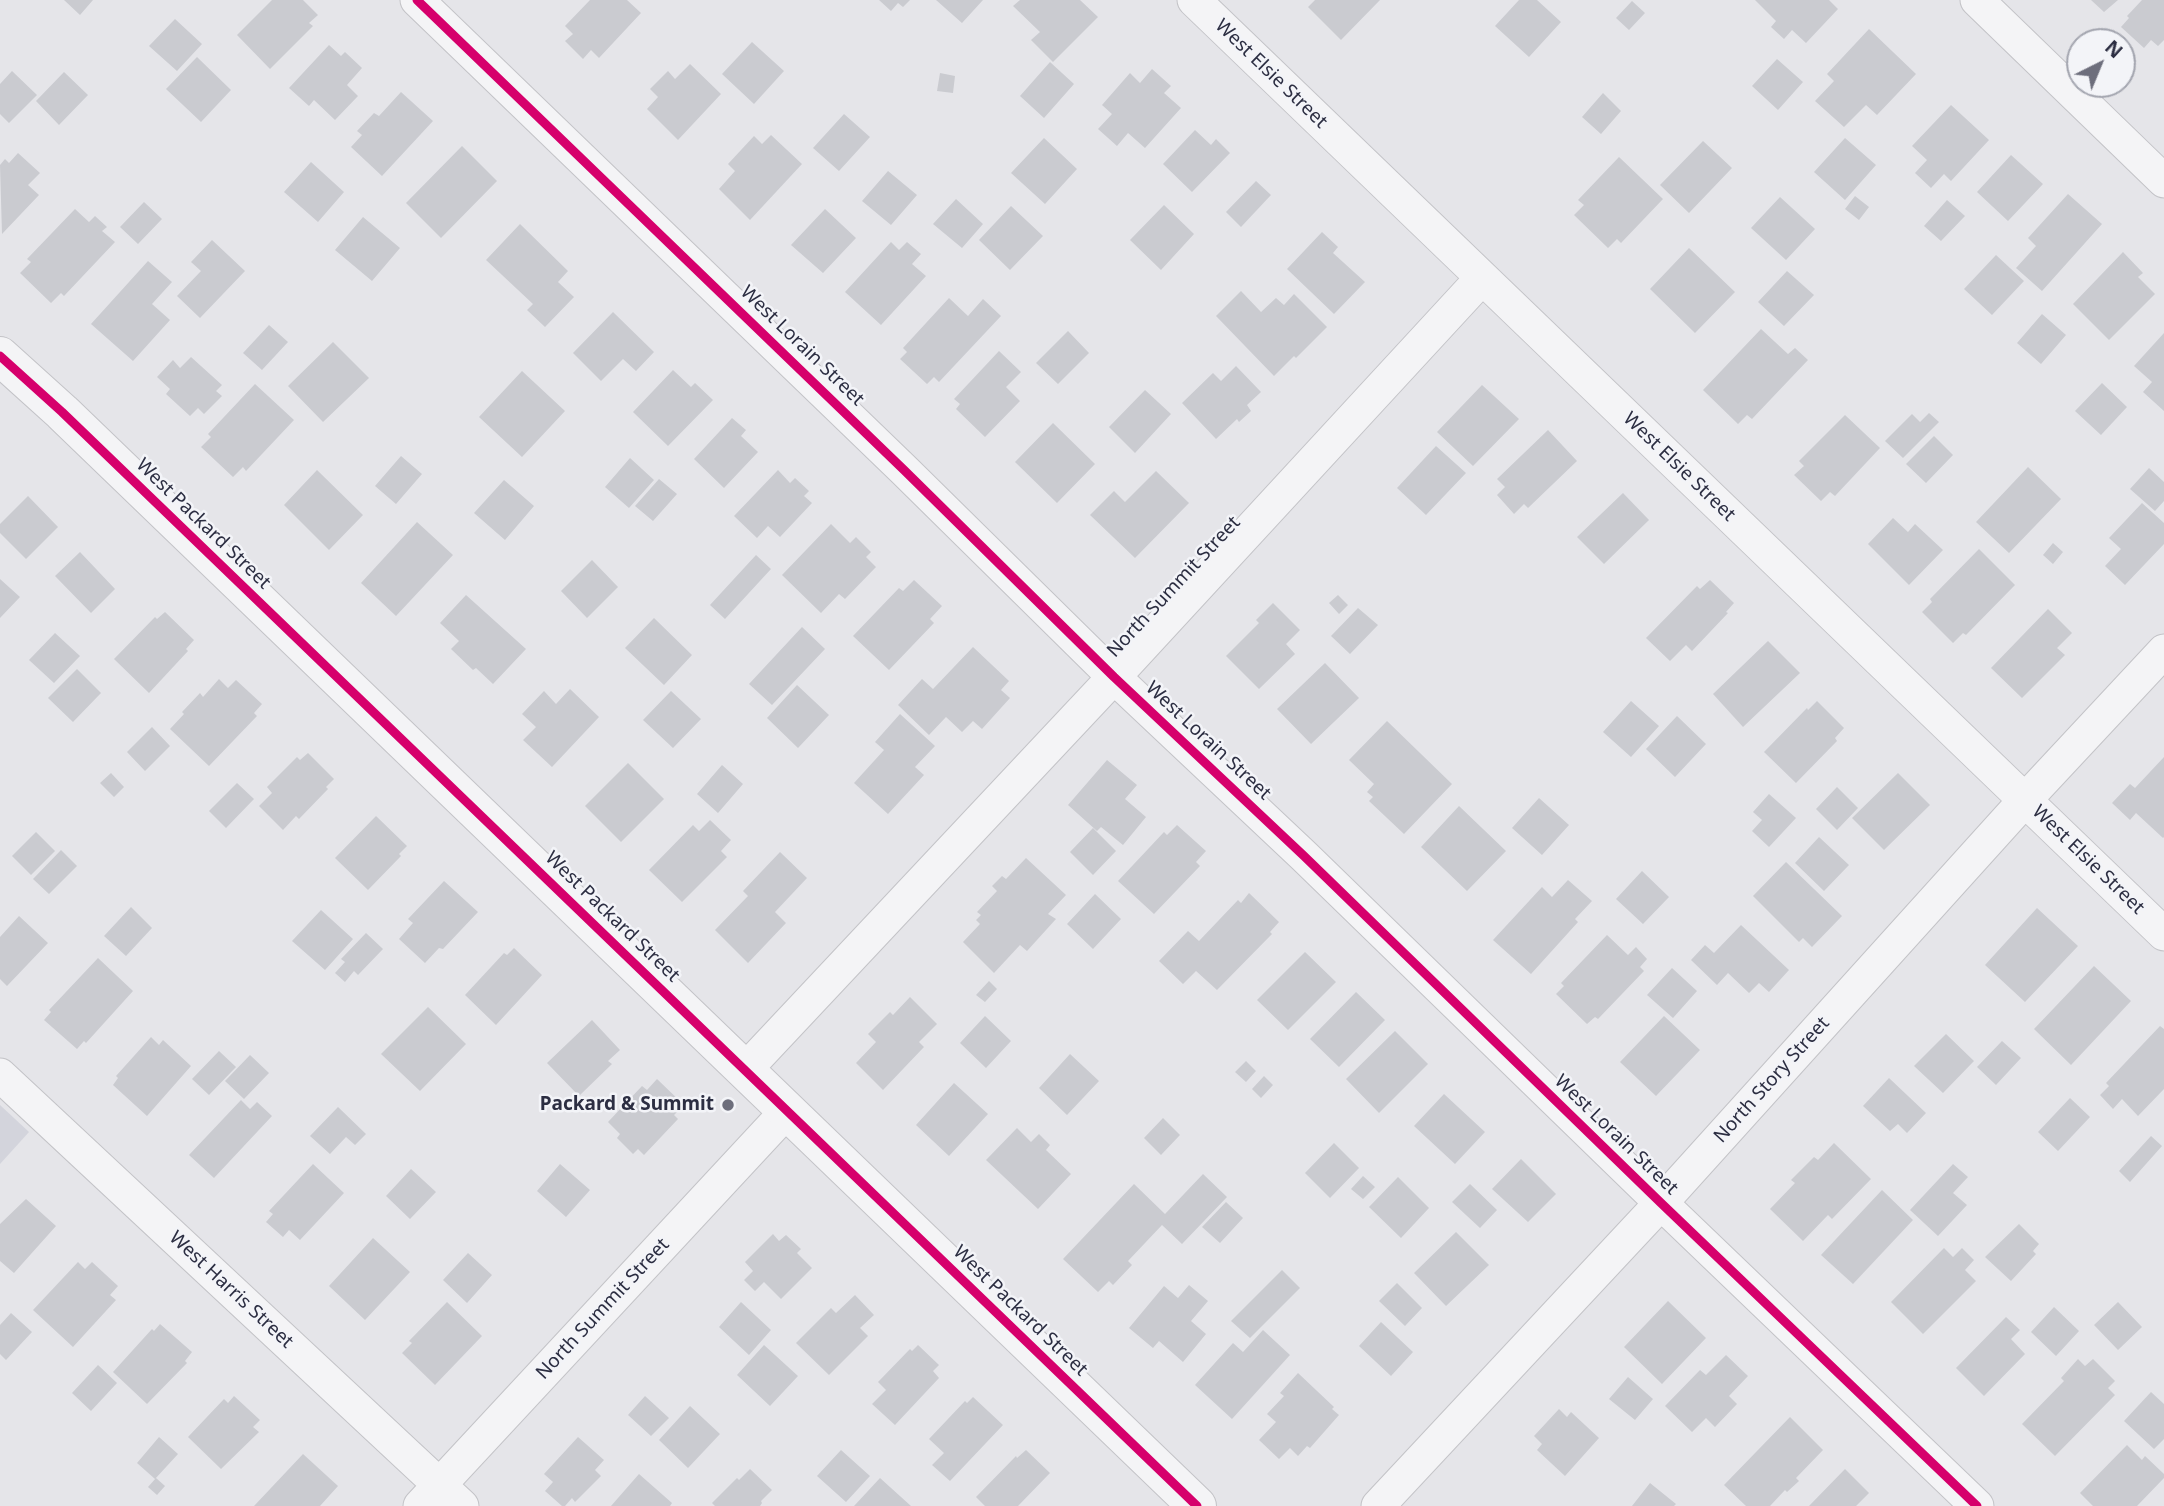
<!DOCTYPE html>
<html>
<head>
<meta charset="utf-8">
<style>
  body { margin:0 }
  #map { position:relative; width:2164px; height:1506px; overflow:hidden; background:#e5e5e9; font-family:"Noto Sans",sans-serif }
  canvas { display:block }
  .north { position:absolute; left:2066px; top:28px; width:70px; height:70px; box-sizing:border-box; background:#f3f4f8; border:2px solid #a3a5af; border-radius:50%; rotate:43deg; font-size:19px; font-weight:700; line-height:28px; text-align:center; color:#2c2e42 }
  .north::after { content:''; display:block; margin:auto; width:24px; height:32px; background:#6d6e7c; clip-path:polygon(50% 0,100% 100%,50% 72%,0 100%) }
</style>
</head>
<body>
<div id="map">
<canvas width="2164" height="1506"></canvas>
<div class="north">N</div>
</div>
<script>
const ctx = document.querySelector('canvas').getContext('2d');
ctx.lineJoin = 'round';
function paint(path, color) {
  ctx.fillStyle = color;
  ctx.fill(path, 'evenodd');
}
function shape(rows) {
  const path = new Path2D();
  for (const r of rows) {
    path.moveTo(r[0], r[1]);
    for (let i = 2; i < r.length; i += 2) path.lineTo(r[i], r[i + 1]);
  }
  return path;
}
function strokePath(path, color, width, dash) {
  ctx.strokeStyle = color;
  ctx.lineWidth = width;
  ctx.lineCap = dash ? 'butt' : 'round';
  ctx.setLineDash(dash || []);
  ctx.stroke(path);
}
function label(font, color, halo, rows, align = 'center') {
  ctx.font = font + ' "Noto Sans",sans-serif';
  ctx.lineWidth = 5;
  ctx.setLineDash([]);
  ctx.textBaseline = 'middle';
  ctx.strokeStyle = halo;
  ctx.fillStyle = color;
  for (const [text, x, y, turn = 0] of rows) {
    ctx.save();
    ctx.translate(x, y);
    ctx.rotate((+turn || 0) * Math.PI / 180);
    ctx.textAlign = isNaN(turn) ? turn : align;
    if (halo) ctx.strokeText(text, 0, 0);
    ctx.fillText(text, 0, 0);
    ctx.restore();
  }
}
const built = shape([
  [0,1105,29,1132,0,1164]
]);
const building = shape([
  [64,0,93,0,80,15],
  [272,0,303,0,318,15,309,23,313,26,270,69,237,35],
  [590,0,627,0,641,13,599,58,591,50,583,59,565,41,573,34,565,26],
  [879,0,910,0,903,7,898,3,891,11],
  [936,0,983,0,962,23],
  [1020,0,1080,0,1098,17,1053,62,1031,40,1040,32,1013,6],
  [1315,0,1380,0,1341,40,1308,7],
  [1519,0,1537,0,1561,22,1529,57,1495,26],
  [1755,0,1829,0,1838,9,1806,43,1792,30,1784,39,1771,27,1776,21],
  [2091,0,2118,0,2104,12],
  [2142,0,2164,0,2164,40,2158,46,2151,40,2144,48,2121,27,2129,18,2127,16],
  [1632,1,1645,13,1629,30,1616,18],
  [175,19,202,44,177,71,149,46],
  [1869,29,1916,74,1877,115,1866,105,1844,127,1815,101,1834,81,1827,74],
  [752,42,784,71,754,104,722,74],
  [329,45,341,56,345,52,362,68,347,85,358,96,335,120,314,100,309,106,289,88],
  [197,57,231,90,201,122,166,89],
  [1777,59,1803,82,1778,110,1752,86],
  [1050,62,1074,84,1044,118,1020,96],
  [690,64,721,94,678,140,647,109,658,97,650,89,668,71,675,79],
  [1152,69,1171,86,1164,93,1181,108,1145,148,1128,133,1117,146,1098,129,1112,114,1102,105,1130,73,1140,83],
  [12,71,37,95,9,123,0,114,0,84],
  [64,72,88,95,59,125,36,101],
  [940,73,955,76,953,93,937,91],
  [401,92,433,121,382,176,351,147,362,135,357,131,374,113,379,116],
  [1603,93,1621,111,1601,134,1582,117],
  [1951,105,1989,140,1951,181,1944,174,1931,188,1915,173,1927,160,1912,146],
  [844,114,870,137,839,171,813,148],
  [1195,130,1211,145,1216,139,1230,153,1192,192,1163,164],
  [771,135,802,164,750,220,719,189,735,171,728,164,754,136,762,144],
  [1044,138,1077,169,1045,204,1011,173],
  [1845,138,1876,165,1845,200,1814,172],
  [1703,141,1732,168,1689,213,1660,185],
  [462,146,497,181,441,238,406,203],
  [18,153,40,173,28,185,39,195,2,234,0,165,5,159,9,163],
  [2011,155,2043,184,2008,221,1977,192],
  [1619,157,1663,199,1621,243,1617,239,1608,248,1574,215,1584,205,1578,200],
  [311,162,344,192,318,222,284,192],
  [888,171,917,195,891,225,862,201],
  [1256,181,1271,195,1241,227,1226,212],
  [2068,194,2102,224,2042,291,2016,268,2036,246,2028,238],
  [1855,196,1869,207,1859,220,1845,209],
  [1780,197,1815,229,1786,260,1751,228],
  [956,199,983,224,962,248,933,224],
  [1947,200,1965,216,1941,241,1924,226],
  [144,202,162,219,138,244,120,227],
  [1164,205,1194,234,1161,270,1130,240],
  [1011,206,1043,236,1010,270,979,240],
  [75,209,89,222,95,216,107,227,102,231,115,242,64,296,61,293,51,303,20,273,31,262,27,259],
  [825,209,856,238,823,273,791,245],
  [363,217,400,248,372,281,335,250],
  [520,224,568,271,558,282,574,297,545,327,527,310,533,304,486,260],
  [1322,232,1338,247,1333,253,1365,282,1334,314,1287,269],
  [212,240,245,271,200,318,177,296,201,271,191,262],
  [891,242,899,250,907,242,921,254,912,264,926,276,881,325,845,292],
  [1689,248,1735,292,1695,333,1650,289],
  [2123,252,2143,273,2138,277,2155,294,2109,340,2073,304],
  [1996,255,2024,281,1992,315,1964,289],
  [148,261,172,282,152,304,170,320,133,361,91,324],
  [1787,271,1814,295,1784,326,1758,302],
  [1241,291,1261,312,1276,298,1284,305,1294,294,1327,327,1296,358,1294,356,1274,376,1216,316],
  [949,298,968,316,983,299,1001,316,939,382,934,377,927,384,900,359,907,352,903,348],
  [613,312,654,352,636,371,623,359,601,381,573,353],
  [2042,314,2066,335,2041,364,2017,343],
  [269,325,288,342,262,370,243,353],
  [1761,329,1788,354,1795,348,1808,360,1752,419,1747,415,1738,424,1703,390],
  [1068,331,1089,353,1058,384,1036,363],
  [2164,333,2164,411,2143,392,2152,382,2134,366],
  [333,342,369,378,323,422,288,386],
  [999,351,1021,372,1006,387,1020,401,985,437,956,409,960,404,954,399],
  [191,357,222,385,216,391,222,396,204,414,198,408,190,416,166,394,170,389,157,377,173,360,180,368],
  [1236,366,1261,392,1247,405,1251,411,1239,422,1237,419,1216,439,1182,403,1213,373,1221,381],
  [673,370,691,387,695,383,713,400,668,446,633,412],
  [522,371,565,411,522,457,479,417],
  [2102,383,2127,407,2101,435,2075,411],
  [255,384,294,420,246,471,243,467,233,477,201,447,211,437,208,434],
  [1482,385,1519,419,1473,466,1437,432],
  [1145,390,1171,414,1135,453,1109,427],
  [1929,413,1939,422,1903,458,1885,441,1912,414,1920,422],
  [1845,415,1880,448,1835,496,1830,492,1821,501,1794,475,1804,466,1799,461],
  [732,418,746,430,741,436,758,452,724,488,694,459],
  [1053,423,1095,464,1057,503,1015,462],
  [1548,430,1577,461,1528,508,1524,504,1514,514,1497,495,1505,487,1497,479],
  [1934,436,1953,455,1926,483,1906,464],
  [1436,446,1466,473,1426,515,1397,488],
  [401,456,422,474,396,504,375,486],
  [630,458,654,480,629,508,605,487],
  [2028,467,2061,499,2009,553,1976,522],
  [2149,468,2164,482,2164,501,2155,511,2130,489],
  [317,470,363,515,329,550,284,505],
  [778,470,790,483,795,478,809,491,804,496,812,503,780,537,768,526,757,538,734,516],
  [1156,471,1189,503,1135,558,1090,515,1114,491,1125,502],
  [659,479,677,494,653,521,635,506],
  [504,480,534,506,505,540,474,513],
  [1623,493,1649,520,1604,564,1577,537],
  [28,496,58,527,26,559,0,533,0,524],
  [2142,503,2164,523,2164,544,2125,585,2105,566,2121,549,2109,538],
  [1893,518,1908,532,1915,524,1943,550,1909,585,1868,544],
  [417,522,453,555,396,616,361,583],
  [831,524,850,543,856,537,871,552,866,557,876,567,845,599,839,594,821,613,782,575],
  [2053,543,2063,552,2053,564,2043,555],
  [1979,549,2015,585,1966,635,1963,633,1953,643,1922,612,1932,602,1930,599],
  [80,552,115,589,91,613,55,576],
  [756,555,771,569,725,619,710,605],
  [592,560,618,587,587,618,561,591],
  [0,579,20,597,0,618],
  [914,580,942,606,930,619,934,623,889,670,853,636,899,588,903,591],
  [1710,580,1734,603,1726,612,1728,613,1692,651,1686,645,1670,661,1646,638,1697,586,1700,589],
  [466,595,526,649,493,684,476,668,473,670,451,649,459,641,440,623],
  [1338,595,1348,605,1339,614,1329,603],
  [1273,603,1300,630,1286,644,1295,654,1259,689,1226,656,1259,623,1256,620],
  [1358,608,1378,625,1350,654,1331,636],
  [2048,609,2072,633,2057,648,2065,655,2022,698,1991,668],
  [165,612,194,640,186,649,188,651,149,693,114,659,155,617,157,619],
  [654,618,692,655,664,685,625,648],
  [802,627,825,649,772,705,749,684],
  [55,633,80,656,54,683,29,660],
  [1768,641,1800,673,1743,727,1713,694],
  [973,647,1009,681,1001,690,1010,698,982,729,973,721,962,732,946,717,929,735,898,705,922,679,933,689],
  [1325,663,1359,698,1311,744,1277,709],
  [77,669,101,693,73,722,48,698],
  [219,679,228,688,236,680,262,704,254,713,257,716,209,766,170,729,184,714,182,712,200,693,203,697],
  [797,685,829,715,798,748,767,718],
  [570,689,599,717,552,767,523,740,536,727,522,714,544,691,556,704],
  [671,691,701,719,673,748,643,720],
  [1631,701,1659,726,1631,757,1603,732],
  [1817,701,1844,728,1835,738,1837,741,1796,783,1764,752,1807,708,1808,710],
  [900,714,935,746,915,767,924,775,888,814,854,783,884,750,875,742],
  [1677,716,1706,744,1675,777,1646,749],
  [1387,721,1452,784,1404,834,1369,801,1373,797,1367,792,1374,784,1349,760],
  [152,727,170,746,145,771,127,752],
  [308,753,334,779,326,787,328,789,299,819,296,816,283,830,259,806,272,793,267,787,297,757,300,760],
  [2164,757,2164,837,2163,838,2136,813,2130,820,2112,803,2130,784,2135,788],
  [1107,760,1137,785,1125,799,1146,817,1123,845,1101,827,1097,831,1068,805],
  [628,763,664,799,621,842,585,806],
  [722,765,743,784,718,813,697,794],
  [111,773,124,787,114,797,100,783],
  [1898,773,1930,805,1884,850,1852,818],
  [237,783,254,799,226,828,209,811],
  [1837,787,1858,808,1837,830,1816,809],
  [1769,794,1796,818,1769,847,1752,831,1762,820,1753,812],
  [1539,798,1569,825,1542,855,1512,828],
  [1459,806,1506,851,1467,891,1421,847],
  [376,816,407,846,399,854,401,856,368,890,335,858],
  [710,820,731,840,721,851,727,857,682,902,649,870,693,825,699,831],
  [1177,825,1206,851,1196,862,1200,866,1154,914,1118,881,1164,832,1167,835],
  [1093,828,1116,851,1093,875,1070,852],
  [36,832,55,851,31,875,12,856],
  [1819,837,1849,865,1824,891,1795,863],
  [61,850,77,866,49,894,33,879],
  [780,852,807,878,775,912,786,923,748,963,715,930,748,896,743,891],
  [1026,858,1066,895,1048,914,1056,919,1027,951,1020,945,994,973,963,942,980,924,976,920,981,915,977,912,997,891,992,886,1002,876,1006,879],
  [1786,862,1842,916,1812,947,1803,938,1799,942,1753,896],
  [1642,871,1669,897,1643,924,1616,899],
  [1568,880,1592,901,1575,919,1578,922,1531,974,1493,940,1542,887,1552,897],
  [444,881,478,912,443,949,439,948,425,963,399,939,413,923,408,919],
  [1249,893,1279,922,1270,932,1272,934,1217,990,1196,971,1183,984,1159,961,1188,931,1199,941,1238,900,1241,903],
  [1095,894,1121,919,1093,949,1067,924],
  [131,907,152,928,126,956,104,936],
  [2037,908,2078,946,2025,1002,1985,965],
  [321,910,353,939,325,970,292,941],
  [19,916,48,943,7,986,0,979,0,937],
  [1741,925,1789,970,1769,992,1759,983,1749,993,1728,973,1717,985,1691,960,1705,945,1714,953],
  [366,933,383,949,358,975,354,971,345,982,335,973,345,962,341,959],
  [1607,935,1628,955,1636,947,1647,959,1640,967,1644,971,1598,1019,1595,1017,1587,1024,1556,994,1564,986,1561,983],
  [514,948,542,975,496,1025,465,995,504,953,507,955],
  [1305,952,1336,982,1288,1030,1257,1000],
  [98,958,133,991,86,1043,84,1041,77,1049,44,1020,51,1012,49,1010],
  [2094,966,2131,1001,2071,1065,2034,1029],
  [1672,968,1697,991,1673,1018,1647,995],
  [989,981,997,989,985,1002,976,995],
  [1356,992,1385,1020,1339,1067,1310,1039],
  [910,997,937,1024,919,1042,924,1047,883,1090,856,1063,876,1042,868,1034,890,1012,893,1015],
  [428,1007,466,1044,420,1091,381,1054],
  [985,1016,1011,1041,986,1068,960,1043],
  [1664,1016,1700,1050,1656,1096,1620,1062],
  [592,1020,620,1050,608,1061,612,1064,579,1096,547,1063],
  [2160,1026,2164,1029,2164,1089,2138,1116,2122,1099,2113,1109,2100,1095,2109,1086,2106,1083],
  [1395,1031,1428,1064,1379,1113,1346,1079],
  [1946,1034,1974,1061,1943,1093,1914,1066],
  [151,1037,159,1045,163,1040,191,1066,147,1116,113,1085,118,1078,116,1076],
  [2002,1041,2021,1058,1996,1085,1977,1067],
  [219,1051,236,1067,209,1095,192,1079],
  [1070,1054,1099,1081,1067,1115,1039,1088],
  [250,1055,269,1073,244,1099,225,1081],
  [1246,1061,1256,1071,1246,1082,1235,1072],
  [1264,1076,1273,1085,1261,1098,1252,1089],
  [1889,1078,1926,1113,1907,1133,1898,1124,1890,1131,1863,1106],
  [657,1079,684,1105,674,1115,678,1119,644,1155,638,1149,633,1154,617,1138,620,1134,608,1122,642,1086,647,1090],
  [954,1083,988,1114,949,1156,916,1125],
  [1444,1094,1485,1132,1455,1164,1414,1126],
  [2070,1098,2090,1117,2058,1151,2038,1132],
  [241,1100,250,1109,257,1102,272,1116,214,1178,189,1155],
  [338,1107,366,1134,355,1145,346,1137,330,1154,310,1136],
  [1163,1118,1180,1135,1161,1155,1144,1138],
  [1017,1128,1031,1142,1039,1134,1050,1145,1046,1150,1071,1174,1038,1209,986,1160],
  [2151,1136,2162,1146,2130,1182,2119,1171],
  [1334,1143,1359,1168,1330,1198,1305,1173],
  [1834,1143,1871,1179,1832,1219,1828,1215,1803,1241,1770,1209,1795,1183,1791,1180,1814,1157,1818,1160],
  [1521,1159,1556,1194,1528,1222,1492,1189],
  [313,1164,344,1193,300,1240,289,1230,283,1237,266,1222,273,1214,269,1211],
  [560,1164,590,1190,566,1217,537,1191],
  [1953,1164,1968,1177,1953,1193,1967,1205,1938,1236,1910,1210],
  [411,1169,436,1192,410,1219,386,1196],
  [1203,1174,1227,1197,1182,1244,1162,1225,1128,1261,1132,1265,1113,1285,1109,1281,1098,1292,1063,1259,1134,1184,1165,1214],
  [1363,1176,1375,1187,1363,1199,1351,1189],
  [1398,1177,1429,1208,1401,1238,1369,1207],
  [1470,1184,1497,1210,1480,1228,1452,1202],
  [1882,1190,1913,1220,1853,1284,1821,1255],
  [26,1199,56,1226,14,1273,0,1261,0,1224],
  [1226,1202,1243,1218,1220,1243,1202,1227],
  [2019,1224,2039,1244,2033,1251,2036,1254,2011,1281,1985,1257],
  [1456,1232,1489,1265,1446,1306,1414,1273],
  [773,1234,779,1241,786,1235,801,1249,797,1253,812,1268,781,1299,764,1282,755,1291,744,1280,753,1271,745,1262],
  [373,1238,410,1272,365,1320,329,1286],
  [1944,1248,1953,1257,1962,1248,1974,1260,1965,1270,1976,1281,1923,1334,1891,1302],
  [468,1253,492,1275,467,1303,443,1280],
  [78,1262,85,1269,92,1262,118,1286,110,1295,116,1300,73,1347,33,1310],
  [1282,1270,1300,1288,1250,1338,1231,1321],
  [1397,1283,1422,1308,1405,1326,1379,1301],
  [1189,1285,1208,1301,1191,1321,1206,1334,1183,1362,1159,1341,1153,1348,1129,1328,1164,1286,1178,1298],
  [855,1295,874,1315,860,1328,868,1336,829,1375,796,1343,831,1308,836,1313],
  [1668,1301,1706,1338,1662,1384,1624,1347],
  [447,1302,482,1336,435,1385,402,1353,412,1343,409,1341],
  [741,1302,771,1330,749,1355,719,1327],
  [2118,1302,2142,1327,2118,1350,2094,1325],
  [2054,1307,2079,1331,2056,1356,2031,1332],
  [11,1313,32,1332,6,1360,0,1354,0,1325],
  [2006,1317,2020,1330,2011,1339,2025,1354,1984,1396,1956,1368],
  [1381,1322,1413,1352,1391,1376,1359,1346],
  [160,1324,192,1352,185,1361,187,1363,147,1404,113,1372,152,1329,154,1331],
  [1263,1330,1290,1355,1232,1419,1195,1385,1233,1343,1243,1352],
  [764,1345,798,1376,770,1406,737,1375],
  [918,1345,939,1365,933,1371,939,1378,895,1425,872,1404,886,1390,878,1382,910,1349,912,1351],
  [1726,1355,1748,1376,1729,1396,1737,1404,1715,1427,1706,1418,1692,1432,1665,1406,1700,1370,1706,1375],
  [2078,1359,2085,1366,2093,1359,2115,1381,2108,1388,2115,1395,2055,1456,2022,1424,2064,1381,2061,1378],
  [98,1365,117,1383,91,1411,72,1393],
  [1298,1373,1334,1407,1332,1409,1339,1415,1310,1448,1307,1446,1298,1456,1290,1448,1279,1459,1259,1440,1276,1422,1267,1414,1284,1396,1280,1393],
  [1628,1377,1653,1399,1635,1420,1609,1399],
  [2151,1392,2164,1404,2164,1439,2154,1449,2124,1421],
  [234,1396,260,1420,253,1427,259,1432,221,1469,188,1437,224,1399,228,1403],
  [645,1396,669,1418,651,1436,628,1415],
  [973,1397,1003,1425,950,1481,932,1465,944,1453,929,1439,965,1401,967,1403],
  [690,1406,720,1434,688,1468,659,1440],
  [1559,1409,1567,1417,1571,1412,1599,1438,1565,1476,1537,1450,1542,1444,1534,1436],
  [1790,1417,1823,1450,1796,1478,1799,1481,1787,1492,1785,1490,1770,1506,1746,1506,1724,1485],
  [159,1437,178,1454,155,1479,137,1463],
  [578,1437,604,1460,595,1470,601,1476,575,1502,572,1498,565,1506,562,1506,545,1491,553,1482,544,1474],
  [2127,1445,2142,1460,2145,1456,2164,1474,2164,1478,2137,1506,2093,1506,2080,1493],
  [841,1450,870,1476,846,1502,817,1476],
  [1026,1450,1050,1473,1018,1506,985,1506,976,1497,1016,1456,1017,1458],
  [303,1454,338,1486,320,1506,254,1506],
  [750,1469,772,1490,761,1501,762,1503,760,1506,715,1506,712,1503,737,1478,739,1480],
  [1845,1469,1869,1493,1856,1506,1809,1506],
  [639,1474,672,1503,670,1506,611,1506],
  [156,1478,165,1486,157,1495,148,1487],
  [880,1478,911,1506,854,1506],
  [1650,1483,1676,1504,1674,1506,1632,1506]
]);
const minor = shape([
  [417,0,904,470,1114,677,1304,856,1661,1203,1977,1506],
  [1194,0,2164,934],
  [1977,0,2164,181],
  [745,1070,1114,677,1482,278],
  [0,1075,462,1506],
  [420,1506,787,1111],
  [1378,1506,1661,1203,2025,800,2164,651]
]);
const tertiary = shape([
  [0,356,62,412,1197,1506]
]);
const cycleway = shape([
  [417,0,904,470,1114,677,1304,856,1661,1203,1977,1506],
  [0,356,62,412,1197,1506]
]);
const markers = [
  [728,1105,7,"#6d6e7c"]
];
const streetNames = [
  ["West Elsie Street",1271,74,44],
  ["West Lorain Street",802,346,44],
  ["West Elsie Street",1679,467,44],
  ["West Packard Street",203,524,44],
  ["North Summit Street",1174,587,-47],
  ["West Lorain Street",1208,741,43],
  ["West Elsie Street",2088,860,44],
  ["West Packard Street",612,917,44],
  ["North Story Street",1772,1080,-48],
  ["West Lorain Street",1616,1135,44],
  ["West Harris Street",231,1290,43],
  ["North Summit Street",603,1309,-47],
  ["West Packard Street",1020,1311,44]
];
const poiNames = [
  ["Packard & Summit",714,1105]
];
paint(built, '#d3d4dc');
paint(building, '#cacbd0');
strokePath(minor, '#c3c3c7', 35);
strokePath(tertiary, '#c3c3c7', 40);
strokePath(minor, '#f4f4f6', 33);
strokePath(tertiary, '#f4f4f6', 38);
strokePath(cycleway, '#d6006c', 9);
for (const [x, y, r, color] of markers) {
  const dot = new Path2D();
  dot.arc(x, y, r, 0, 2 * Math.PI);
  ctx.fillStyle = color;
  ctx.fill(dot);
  strokePath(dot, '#f3f4f8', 2.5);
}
label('19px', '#2c2e42', '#f3f4f8', streetNames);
label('bold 19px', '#2c2e42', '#f3f4f8', poiNames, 'right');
</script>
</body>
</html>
